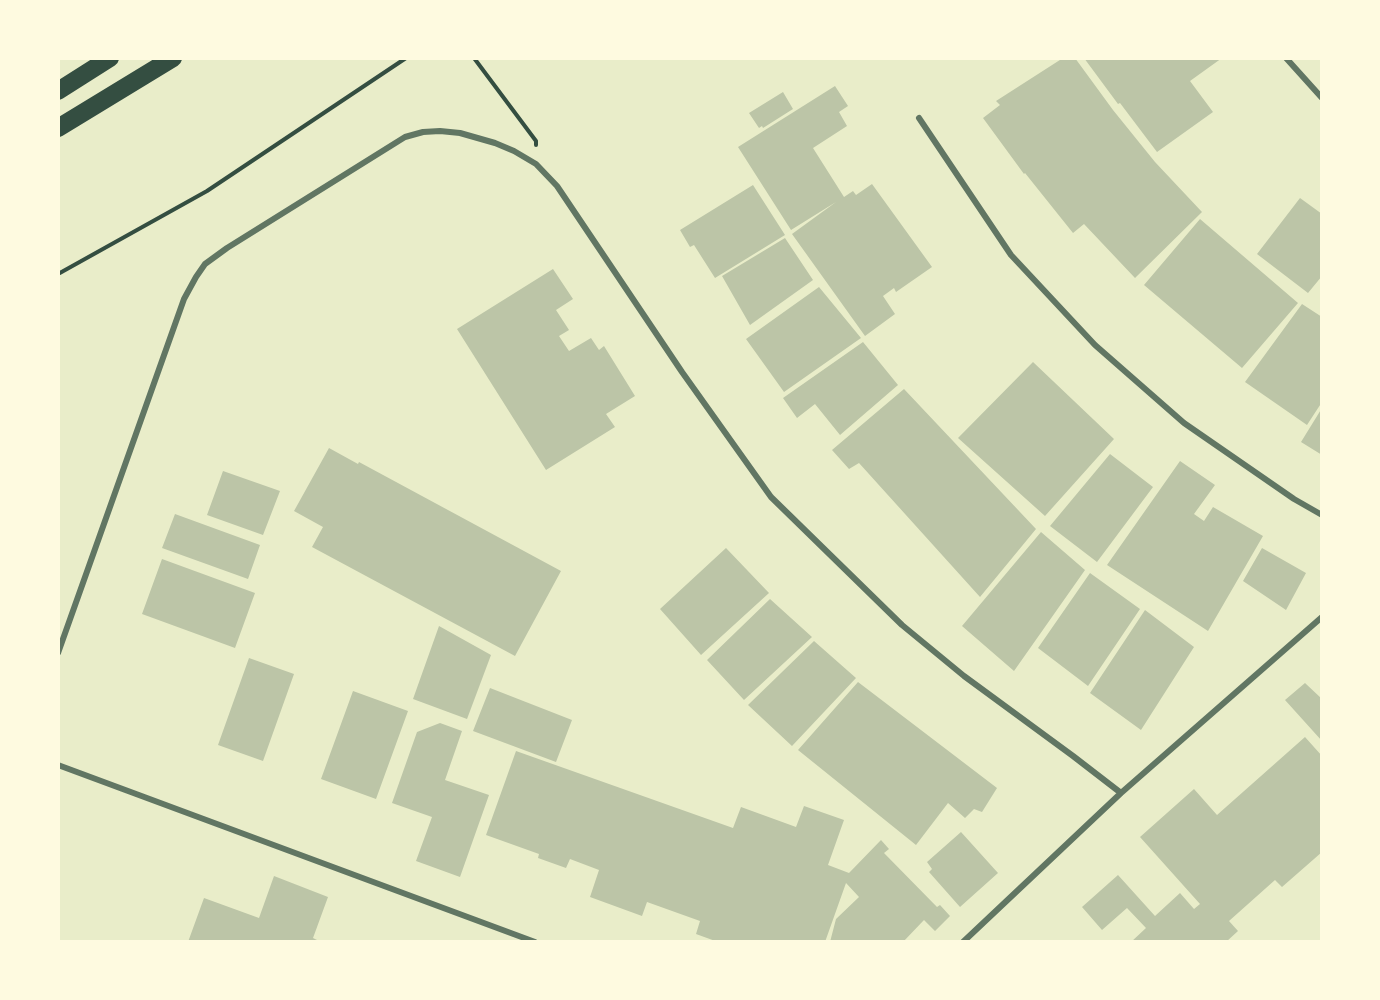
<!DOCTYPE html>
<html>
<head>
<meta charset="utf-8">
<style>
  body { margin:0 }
  #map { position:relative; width:1380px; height:1000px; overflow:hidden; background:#e9edc9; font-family:Georgia,serif }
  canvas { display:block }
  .frame { position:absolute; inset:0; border:60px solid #fefae0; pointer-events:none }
</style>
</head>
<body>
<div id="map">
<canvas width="1380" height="1000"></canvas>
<div class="frame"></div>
</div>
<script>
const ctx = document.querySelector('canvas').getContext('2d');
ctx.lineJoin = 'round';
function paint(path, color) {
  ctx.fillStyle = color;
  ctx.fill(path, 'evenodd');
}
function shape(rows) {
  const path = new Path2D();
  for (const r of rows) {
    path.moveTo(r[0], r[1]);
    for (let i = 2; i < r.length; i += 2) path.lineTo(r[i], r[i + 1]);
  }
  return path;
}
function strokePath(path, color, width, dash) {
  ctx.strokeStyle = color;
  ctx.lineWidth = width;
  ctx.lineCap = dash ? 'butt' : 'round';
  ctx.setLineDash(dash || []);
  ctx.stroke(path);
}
const building = shape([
  [1063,58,1075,58,1113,110,1155,162,1202,212,1135,278,1084,224,1073,233,1025,173,1024,174,983,118,1000,105,996,101],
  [1084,58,1222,58,1190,81,1213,112,1157,152,1120,103,1118,104],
  [835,86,848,106,839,112,847,126,813,148,844,197,853,191,856,195,872,184,932,267,896,292,894,288,883,296,895,314,865,336,792,234,836,202,791,230,738,147],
  [783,92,793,109,763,128,762,126,759,128,749,113],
  [753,185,785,235,715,278,694,245,690,247,680,230],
  [1300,198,1322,214,1322,276,1308,293,1257,254],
  [1200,219,1298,303,1242,368,1144,285],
  [785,238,813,280,750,325,722,276],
  [553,269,573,299,556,310,569,330,559,336,569,351,591,338,599,350,604,346,635,396,606,414,615,427,546,470,457,329],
  [819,287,861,338,784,392,746,339],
  [1302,304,1322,317,1322,402,1307,425,1245,382],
  [863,342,898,385,840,435,815,404,797,418,783,398],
  [1033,362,1114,439,1045,516,958,438],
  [904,389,1036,529,980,597,859,463,849,469,832,450],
  [1322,408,1322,455,1301,442],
  [329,448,358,464,359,462,561,571,515,656,312,547,323,527,294,511],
  [1110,454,1153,487,1097,562,1050,526],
  [1180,461,1215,485,1194,514,1204,521,1213,507,1263,536,1208,631,1107,565],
  [223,471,280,491,263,535,207,515],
  [175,514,260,545,248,579,162,548],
  [1041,532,1085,570,1014,671,962,626],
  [726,548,769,593,701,655,660,609],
  [1262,548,1306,573,1286,610,1243,581],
  [162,559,255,593,235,648,142,614],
  [1090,573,1140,609,1088,686,1038,648],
  [770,599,812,637,744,700,707,660],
  [1145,610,1194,647,1141,730,1090,693],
  [439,626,491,655,467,719,413,699],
  [814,641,856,678,792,746,748,705],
  [249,658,294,674,263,761,218,745],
  [858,682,997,788,982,812,974,809,965,818,948,803,916,845,798,750],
  [1305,683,1322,699,1322,741,1285,700],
  [490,688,572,720,556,762,473,731],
  [353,691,408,711,376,799,321,779],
  [440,723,462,731,445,780,489,795,460,877,416,861,432,817,392,803,417,732],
  [1305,737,1322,756,1322,852,1282,887,1275,880,1229,921,1238,931,1226,942,1131,942,1146,928,1127,908,1102,930,1082,907,1118,875,1155,916,1180,893,1194,909,1200,904,1140,837,1194,789,1217,815],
  [516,751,733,828,741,807,796,827,804,806,844,820,828,865,849,873,881,840,889,849,884,853,937,907,940,905,950,916,935,931,924,920,903,942,830,942,836,919,859,897,846,883,825,942,718,942,696,934,700,921,647,902,642,916,590,897,599,870,570,859,566,868,538,858,539,854,486,835],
  [961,832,998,873,960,907,929,872,932,869,927,862],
  [274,876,328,897,313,938,321,942,188,942,204,898,259,918]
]);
const path = shape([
  [474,58,536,141,536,145],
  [58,274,207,191,406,58]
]);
const minor = shape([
  [1286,58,1322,98],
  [919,118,1011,255,1095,345,1184,423,1294,499,1322,515],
  [58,653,184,299,196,277,205,264,227,248,405,137,423,132,440,131,460,133,495,143,514,151,536,164,557,186,682,372,771,497,902,625,964,676,1073,756,1121,793],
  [58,765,535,942],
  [963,942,1121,793,1322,617]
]);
const motorway = shape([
  [58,91,110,58],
  [58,128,173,58]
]);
paint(building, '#bcc5a7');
strokePath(path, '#344e41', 4);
strokePath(minor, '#617663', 6);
strokePath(motorway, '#344e41', 18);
</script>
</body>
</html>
